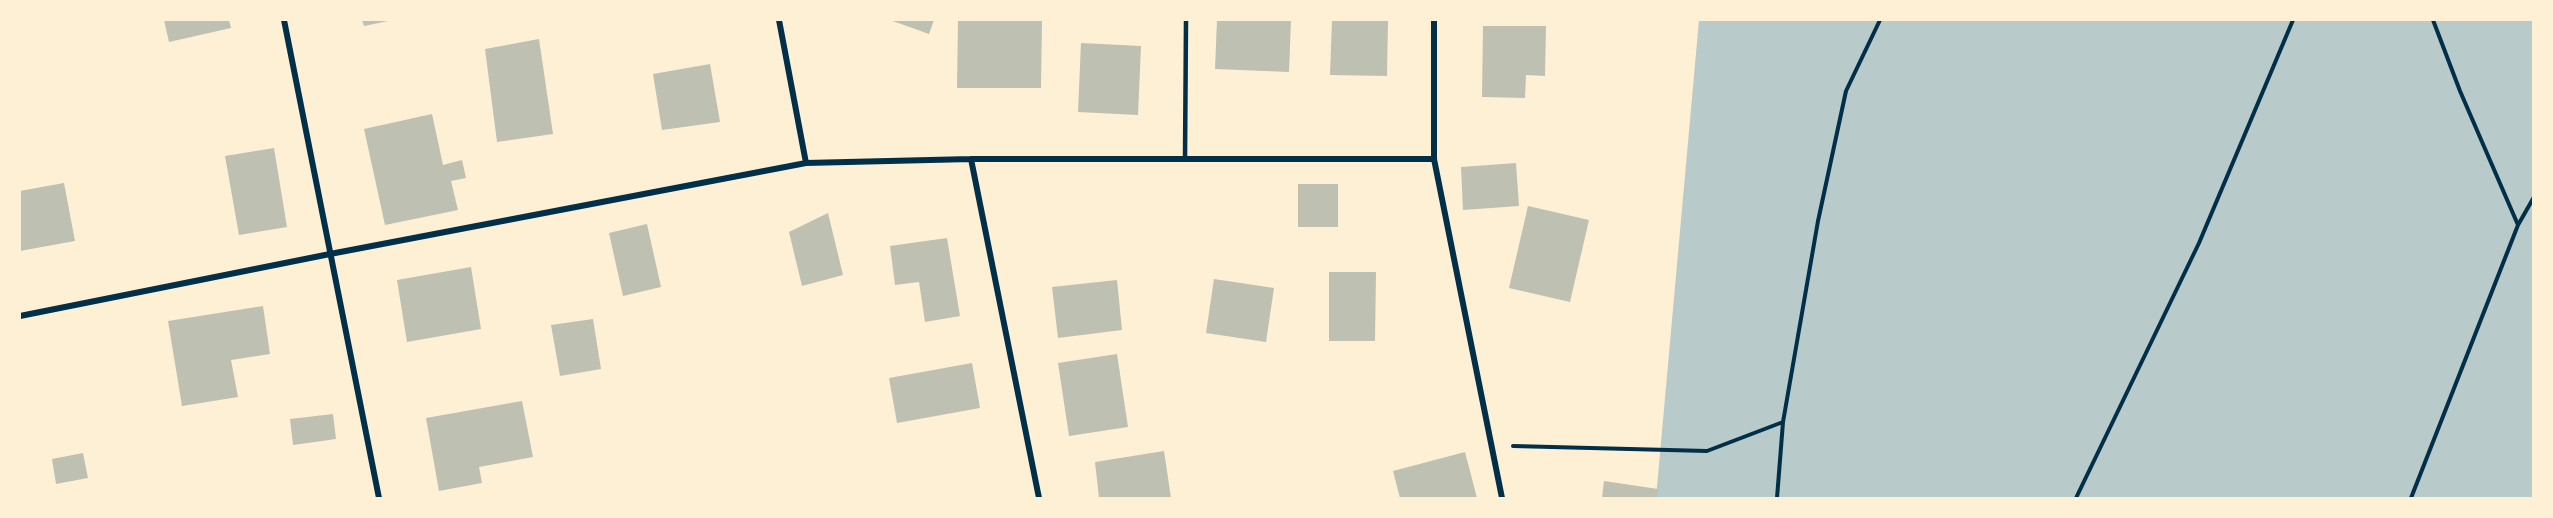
<!DOCTYPE html>
<html>
<head>
<meta charset="utf-8">
<style>
  body { margin:0 }
  #map { position:relative; width:2553px; height:518px; overflow:hidden; background:#fdf0d5; font-family:"DM Sans",sans-serif }
  canvas { display:block }
  .frame { position:absolute; inset:0; border:21px solid #fdf0d5; pointer-events:none }
</style>
</head>
<body>
<div id="map">
<canvas width="2553" height="518"></canvas>
<div class="frame"></div>
</div>
<script>
const ctx = document.querySelector('canvas').getContext('2d');
ctx.lineJoin = 'round';
function paint(path, color) {
  ctx.fillStyle = color;
  ctx.fill(path, 'evenodd');
}
function shape(rows) {
  const path = new Path2D();
  for (const r of rows) {
    path.moveTo(r[0], r[1]);
    for (let i = 2; i < r.length; i += 2) path.lineTo(r[i], r[i + 1]);
  }
  return path;
}
function strokePath(path, color, width, dash) {
  ctx.strokeStyle = color;
  ctx.lineWidth = width;
  ctx.lineCap = dash ? 'butt' : 'round';
  ctx.setLineDash(dash || []);
  ctx.stroke(path);
}
const green = shape([
  [1699,20,2533,20,2533,498,1656,498]
]);
const building = shape([
  [164,20,229,20,231,28,169,42],
  [362,20,388,20,388,21,364,26],
  [890,20,934,20,929,34],
  [958,20,1042,20,1041,88,957,88],
  [1217,20,1291,20,1289,72,1215,69],
  [1332,20,1388,20,1387,76,1330,75],
  [1483,26,1546,26,1545,76,1526,75,1525,98,1482,97],
  [539,39,553,134,497,142,485,49],
  [1081,43,1141,46,1138,115,1078,112],
  [710,64,720,122,662,130,653,74],
  [432,114,443,165,462,160,466,178,451,181,458,210,385,225,364,129],
  [274,148,287,227,239,235,225,156],
  [1516,163,1519,206,1463,210,1461,167],
  [64,183,75,241,20,251,20,191],
  [1298,184,1338,184,1338,227,1298,227],
  [1528,206,1589,220,1570,302,1509,288],
  [828,213,843,275,802,286,789,232],
  [647,224,661,287,623,296,609,233],
  [947,238,960,316,925,322,919,282,895,285,890,246],
  [471,267,481,329,407,342,397,280],
  [1329,272,1376,272,1375,341,1329,341],
  [1214,279,1274,288,1266,342,1206,333],
  [1117,280,1122,330,1058,338,1052,287],
  [263,306,270,354,231,360,238,397,182,406,168,321],
  [593,319,601,369,560,376,551,325],
  [1117,354,1128,427,1069,436,1058,363],
  [972,363,980,408,897,423,889,378],
  [522,401,533,457,479,467,482,483,439,491,426,418],
  [333,414,336,439,293,445,290,419],
  [1164,451,1171,498,1099,498,1095,462],
  [1465,452,1477,498,1400,498,1393,471],
  [83,453,88,478,56,484,52,459],
  [1604,481,1658,489,1657,498,1602,498]
]);
const path = shape([
  [2433,20,2460,91,2518,225],
  [1513,446,1707,451,1783,422],
  [1777,498,1783,422,1818,221,1846,91,1880,20],
  [2076,498,2199,243,2293,20],
  [2411,498,2518,225,2534,197]
]);
const service = shape([
  [1185,159,1186,20]
]);
const minor = shape([
  [284,20,379,498],
  [779,20,806,163],
  [1434,20,1434,159,1502,498],
  [971,159,1039,498],
  [20,316,330,254,806,163,971,159,1434,159]
]);
paint(green, '#b9caca');
paint(building, '#bec0b2');
strokePath(path, '#003049', 4);
strokePath(service, '#003049', 4.5);
strokePath(minor, '#003049', 6);
</script>
</body>
</html>
